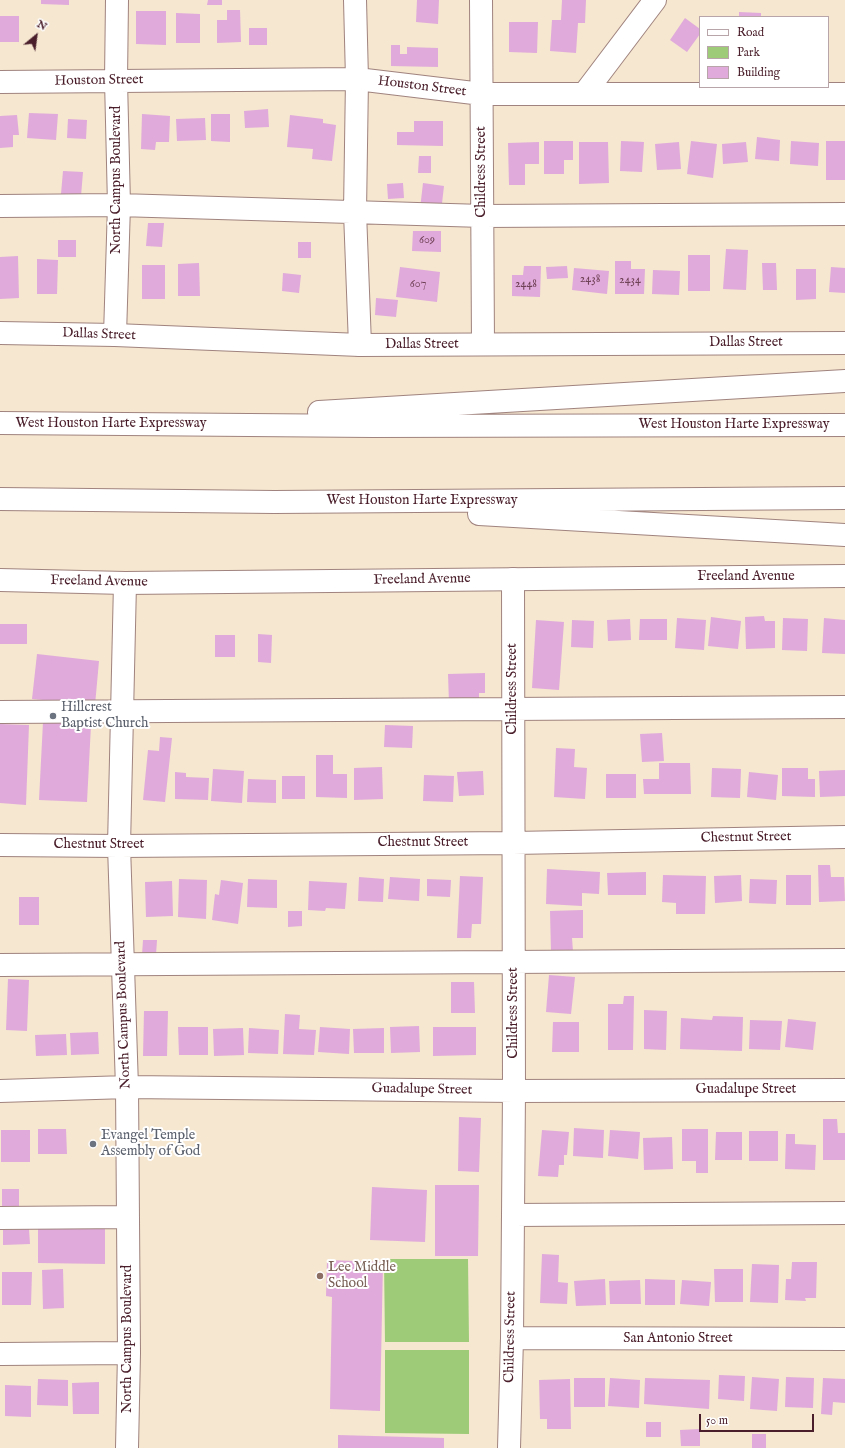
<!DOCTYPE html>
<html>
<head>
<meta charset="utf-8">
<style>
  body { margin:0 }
  #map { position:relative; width:845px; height:1448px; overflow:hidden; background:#f5e7d0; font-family:"IM FELL English",serif }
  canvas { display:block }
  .legend { position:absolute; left:699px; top:16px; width:130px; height:72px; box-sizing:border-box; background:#fff; border:1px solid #b7a5aa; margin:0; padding:5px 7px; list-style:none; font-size:12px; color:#4a1f2b }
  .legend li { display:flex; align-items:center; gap:8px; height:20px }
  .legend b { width:20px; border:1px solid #b7a5aa }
  .north { position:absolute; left:16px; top:16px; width:40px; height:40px; -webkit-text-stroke:3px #fff; paint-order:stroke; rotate:29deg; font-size:11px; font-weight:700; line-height:16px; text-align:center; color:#4a1f2b }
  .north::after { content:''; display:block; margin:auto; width:14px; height:18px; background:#4a1f2b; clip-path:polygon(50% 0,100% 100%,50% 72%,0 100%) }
  .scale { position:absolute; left:699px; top:1414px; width:115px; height:18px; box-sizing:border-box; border:2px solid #4a1f2b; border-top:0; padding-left:5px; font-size:12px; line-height:14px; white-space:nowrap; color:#4a1f2b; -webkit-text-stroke:3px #fff; paint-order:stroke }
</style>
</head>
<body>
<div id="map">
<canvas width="845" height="1448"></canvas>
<ul class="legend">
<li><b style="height:5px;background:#fff"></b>Road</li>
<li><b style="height:11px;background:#9ecb78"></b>Park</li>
<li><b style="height:11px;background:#e0aada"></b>Building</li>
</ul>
<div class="north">N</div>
<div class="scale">50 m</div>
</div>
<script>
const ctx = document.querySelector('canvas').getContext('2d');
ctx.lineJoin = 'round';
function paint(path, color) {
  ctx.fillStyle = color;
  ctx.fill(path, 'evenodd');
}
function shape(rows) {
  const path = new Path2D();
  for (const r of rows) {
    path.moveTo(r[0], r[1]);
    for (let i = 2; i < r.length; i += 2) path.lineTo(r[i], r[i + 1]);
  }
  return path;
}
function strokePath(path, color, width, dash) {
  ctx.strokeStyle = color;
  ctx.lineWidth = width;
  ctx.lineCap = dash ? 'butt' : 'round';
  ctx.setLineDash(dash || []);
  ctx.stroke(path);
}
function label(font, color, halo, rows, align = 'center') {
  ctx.font = font + ' "IM FELL English",serif';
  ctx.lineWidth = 4;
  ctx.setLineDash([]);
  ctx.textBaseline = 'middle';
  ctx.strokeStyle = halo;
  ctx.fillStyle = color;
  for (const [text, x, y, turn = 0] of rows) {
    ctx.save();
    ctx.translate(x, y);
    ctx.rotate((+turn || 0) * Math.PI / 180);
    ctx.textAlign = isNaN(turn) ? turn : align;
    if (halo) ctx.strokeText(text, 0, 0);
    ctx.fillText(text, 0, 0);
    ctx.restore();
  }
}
const green = shape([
  [384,1259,468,1259,469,1342,385,1342],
  [385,1350,469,1350,469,1434,385,1433]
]);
const building = shape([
  [41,0,69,0,69,5,41,4],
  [208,0,222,0,222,5,207,5],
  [417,0,439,0,438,24,416,22],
  [562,0,586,0,585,23,578,23,576,53,550,51,552,20,561,20],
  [227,10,240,10,241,42,217,43,217,20,227,20],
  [136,11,166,11,166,45,136,44],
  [739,12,761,13,761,17,739,17],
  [176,13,200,14,200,43,176,43],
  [0,16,19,16,19,42,0,42],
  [685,18,700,29,700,34,687,52,670,40],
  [509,22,538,22,537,53,509,52],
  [249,28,267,28,267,45,249,45],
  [391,45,400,45,400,54,407,54,407,47,438,48,438,67,391,66],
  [268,109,269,127,245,128,244,111],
  [29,113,58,114,56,140,27,138],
  [142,114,170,116,169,142,156,142,155,150,141,149],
  [211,114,230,114,230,142,211,141],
  [17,115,19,135,13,135,13,147,0,148,0,116],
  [290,115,323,119,323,123,336,125,332,161,312,159,313,149,287,147],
  [205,118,206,140,177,141,176,119],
  [68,119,87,120,86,139,67,138],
  [414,121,443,121,443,146,397,145,397,132,414,132],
  [757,137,780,140,779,161,755,159],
  [544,141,573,141,573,160,564,160,564,174,544,174],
  [621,141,644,142,642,172,620,171],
  [691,141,717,144,713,178,687,174],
  [791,141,819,143,818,166,790,164],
  [826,141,845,141,845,180,826,180],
  [539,142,539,164,525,164,525,185,509,185,508,143],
  [579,142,608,142,609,183,579,184],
  [679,142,681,169,657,170,655,144],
  [746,142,748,162,723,164,722,144],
  [419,156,431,156,431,173,418,173],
  [63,171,83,172,81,196,61,194],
  [403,183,404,198,388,199,387,184],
  [423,183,444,186,441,212,420,209],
  [148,223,164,223,162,247,146,246],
  [413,231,441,231,441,252,412,251],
  [58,240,76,240,76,257,58,257],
  [298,242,311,242,311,258,298,258],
  [726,249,748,250,746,290,723,289],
  [688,255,710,255,710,291,688,291],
  [18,256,19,298,0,299,0,257],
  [37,259,58,260,57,294,37,294],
  [615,261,631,261,631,269,645,269,644,294,615,294],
  [199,263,200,296,178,296,178,264],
  [762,263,776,263,777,290,763,290],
  [142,265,165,265,165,299,142,299],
  [524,266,541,266,540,297,512,296,512,275,523,275],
  [567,266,568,278,547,279,546,267],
  [400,267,440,272,437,302,396,297],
  [831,267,845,268,845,293,829,292],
  [574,268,609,271,607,294,572,290],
  [796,269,816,269,816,299,796,300],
  [653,270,680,271,679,295,652,294],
  [283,273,301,275,299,293,282,291],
  [376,298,398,300,396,317,375,315],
  [764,616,765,621,775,621,775,648,746,649,745,617],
  [711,617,741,621,738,649,708,646],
  [677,618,706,620,704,650,675,648],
  [783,618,808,619,807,651,782,650],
  [824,618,845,620,845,654,822,653],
  [630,619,631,640,608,641,607,620],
  [640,619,667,619,667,640,639,640],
  [536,620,564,622,559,690,532,688],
  [572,620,594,621,593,648,571,647],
  [0,624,27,624,27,644,0,644],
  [258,634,272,635,271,663,258,662],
  [215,635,235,635,235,657,215,657],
  [37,654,99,661,95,705,32,699],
  [485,673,485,693,479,693,479,703,449,703,448,674],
  [43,722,91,725,87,802,39,800],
  [0,724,29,725,26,805,0,803],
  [385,725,413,726,412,748,384,747],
  [662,733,664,761,642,762,640,734],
  [160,737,172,738,165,802,143,800,148,750,159,751],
  [556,748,575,749,574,767,587,768,585,799,554,797],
  [316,755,333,755,333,774,347,774,347,798,316,797],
  [659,763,690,763,691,794,644,794,643,779,659,779],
  [382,767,383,799,354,800,354,768],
  [712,768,741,769,740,798,711,797],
  [782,768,808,768,808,779,815,779,815,797,782,796],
  [213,769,244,771,242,803,211,801],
  [845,770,845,796,820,797,819,771],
  [483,771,484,795,459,796,457,772],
  [175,772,186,773,186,777,209,778,208,800,175,799],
  [749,772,778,775,776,800,747,797],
  [606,774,636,774,636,798,606,798],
  [424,775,454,776,453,802,423,801],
  [282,776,305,776,305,799,282,799],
  [248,779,276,780,276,803,247,802],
  [818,865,830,865,831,877,844,877,845,901,819,902],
  [547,869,600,872,599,894,582,893,582,906,546,904],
  [646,872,646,895,608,895,607,873],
  [663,875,706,876,705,914,676,914,676,903,662,902],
  [741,875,742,901,715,903,714,876],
  [786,875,811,875,811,905,786,905],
  [460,876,483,877,481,924,472,924,471,938,457,938],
  [359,877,384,879,383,902,358,901],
  [390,877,420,879,419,901,388,899],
  [179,879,207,880,206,919,178,917],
  [248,879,277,880,277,908,247,907],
  [427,879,451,880,450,897,427,896],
  [750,879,777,880,776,904,749,903],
  [221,880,243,883,238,924,212,920,215,894,219,895],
  [172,881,173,916,146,917,145,882],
  [309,881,347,883,345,909,326,908,325,911,308,910],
  [19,897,39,897,39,925,19,925],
  [583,910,583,938,572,938,573,951,551,952,550,911],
  [288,911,302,911,302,926,288,927],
  [143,940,157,940,156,955,142,955],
  [549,975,575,977,571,1014,546,1012],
  [8,979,29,980,27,1031,6,1030],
  [451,982,474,982,475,1013,451,1013],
  [624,996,634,996,633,1050,608,1050,608,1004,623,1004],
  [644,1010,667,1011,666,1050,644,1049],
  [144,1011,168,1011,167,1056,143,1056],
  [285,1014,300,1015,299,1029,316,1030,314,1055,283,1054],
  [713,1016,743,1017,742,1051,680,1049,681,1018,712,1020],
  [788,1019,816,1022,813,1050,785,1047],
  [750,1020,782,1021,780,1050,749,1049],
  [553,1022,579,1022,579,1052,552,1052],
  [419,1026,420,1052,391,1053,390,1027],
  [178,1027,208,1027,208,1055,179,1055],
  [320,1027,350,1029,349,1054,318,1052],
  [433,1027,476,1027,476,1055,433,1056],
  [243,1028,244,1055,214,1056,213,1029],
  [249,1028,279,1030,278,1054,248,1053],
  [384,1028,384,1053,354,1053,353,1029],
  [98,1032,99,1054,71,1055,70,1033],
  [66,1034,67,1055,36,1056,35,1035],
  [459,1117,481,1118,479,1172,458,1171],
  [823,1119,837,1119,838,1133,845,1133,845,1160,823,1160],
  [574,1128,604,1130,603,1158,573,1156],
  [38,1129,66,1129,67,1154,38,1154],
  [682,1129,708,1129,708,1173,696,1173,696,1161,682,1161],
  [1,1130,30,1130,30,1162,1,1162],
  [542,1130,569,1132,567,1155,564,1155,564,1165,559,1165,558,1177,538,1176],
  [610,1130,640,1132,638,1159,608,1156],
  [749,1131,778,1131,778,1161,749,1161],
  [716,1132,742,1132,742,1160,715,1160],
  [786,1134,795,1134,795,1144,816,1145,815,1170,785,1169],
  [672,1137,673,1169,644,1170,643,1138],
  [435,1185,479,1185,478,1256,435,1256],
  [372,1187,427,1190,425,1242,370,1240],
  [2,1189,19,1189,19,1206,2,1206],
  [38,1228,105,1229,105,1264,38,1263],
  [29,1229,30,1244,3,1245,3,1230],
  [542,1254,559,1255,558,1282,568,1283,567,1304,540,1303],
  [327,1260,383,1262,380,1411,330,1409,332,1297,326,1296],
  [792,1262,817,1262,816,1298,805,1298,806,1301,785,1300,786,1279,791,1279],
  [752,1264,779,1265,778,1303,750,1302],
  [63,1269,64,1308,43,1309,42,1270],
  [714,1269,743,1269,743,1302,715,1302],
  [2,1272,32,1272,31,1305,2,1305],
  [605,1279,606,1305,576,1306,574,1281],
  [645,1279,675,1280,675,1305,645,1305],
  [640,1280,641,1304,610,1304,609,1281],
  [682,1280,711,1282,709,1306,680,1304],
  [719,1375,745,1376,744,1401,718,1399],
  [752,1377,779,1379,777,1411,750,1409],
  [786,1377,814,1378,813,1408,785,1407],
  [574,1378,605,1378,605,1407,574,1407],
  [610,1378,640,1380,639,1408,608,1406],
  [645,1378,710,1380,709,1409,644,1404],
  [823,1378,845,1379,845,1403,833,1402,832,1415,821,1414],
  [38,1379,68,1380,68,1406,37,1405],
  [570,1379,571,1429,547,1429,547,1419,540,1419,539,1380],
  [99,1382,99,1414,73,1414,72,1383],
  [5,1385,31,1386,31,1417,5,1416],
  [646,1422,661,1422,661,1437,646,1437],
  [700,1429,700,1446,681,1446,680,1430],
  [752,1434,766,1434,766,1448,752,1448],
  [338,1435,444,1438,444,1448,338,1448]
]);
const minor = shape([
  [355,0,357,79,355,212,360,345],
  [481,0,483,344],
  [0,82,357,79,482,94,845,94],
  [584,94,655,0],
  [0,206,119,205,483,216,845,214],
  [115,335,119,205,116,80,117,0],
  [125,583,119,846,127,1087,129,1353,127,1448],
  [0,712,845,707],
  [0,845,119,846,513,843,845,837],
  [0,965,845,960],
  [0,1091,127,1087,514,1091,845,1090],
  [513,1215,845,1213],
  [0,1218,128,1217],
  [512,1338,845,1339],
  [0,1354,129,1353],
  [509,1448,512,1338,514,1091,513,579]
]);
const major = shape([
  [0,333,115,335,360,345,845,343],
  [0,580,125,583,845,576]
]);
const highway = shape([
  [319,412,845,381],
  [0,423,373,426,845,425],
  [0,499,274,502,845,498],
  [479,514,845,535]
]);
const markers = [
  [53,716,4,"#6b7280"],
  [93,1144,4,"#6b7280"],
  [320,1276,4,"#8d6e63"]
];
const numberNames = [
  ["609",427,241],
  ["2438",590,280],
  ["2434",630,281],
  ["607",418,285],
  ["2448",526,285]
];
const streetNames = [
  ["Houston Street",99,81,-1],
  ["Houston Street",422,87,7],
  ["Childress Street",482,172,-90],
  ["North Campus Boulevard",117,180,-90],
  ["Dallas Street",99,335,2],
  ["Dallas Street",746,343],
  ["Dallas Street",422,345],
  ["West Houston Harte Expressway",111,424],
  ["West Houston Harte Expressway",734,425],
  ["West Houston Harte Expressway",422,501],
  ["Freeland Avenue",746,577],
  ["Freeland Avenue",422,580,-1],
  ["Freeland Avenue",99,582,1],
  ["Childress Street",513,689,-90],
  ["Chestnut Street",746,838,-1],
  ["Chestnut Street",423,843],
  ["Chestnut Street",99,845],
  ["Childress Street",514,1013,-90],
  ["North Campus Boulevard",124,1015,-92],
  ["Guadalupe Street",422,1090,1],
  ["Guadalupe Street",746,1090],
  ["Childress Street",511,1337,-89],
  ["North Campus Boulevard",128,1339,-90],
  ["San Antonio Street",678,1339]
];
const worshipNames = [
  ["Hillcrest",61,708],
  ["Baptist Church",61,724],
  ["Evangel Temple",101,1136],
  ["Assembly of God",101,1152]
];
const educationNames = [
  ["Lee Middle",328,1268],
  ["School",328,1284]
];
paint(green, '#9ecb78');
paint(building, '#e0aada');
strokePath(minor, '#a0837e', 24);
strokePath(major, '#a0837e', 24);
strokePath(highway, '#a0837e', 24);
strokePath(minor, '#fff', 22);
strokePath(major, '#fff', 22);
strokePath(highway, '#fff', 22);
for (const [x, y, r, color] of markers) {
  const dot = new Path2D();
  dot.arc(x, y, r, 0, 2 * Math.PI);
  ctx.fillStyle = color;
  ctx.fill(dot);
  strokePath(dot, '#fff', 1.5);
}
label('12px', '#704257', null, numberNames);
label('14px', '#4a1f2b', '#fff', streetNames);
label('14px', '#5b616d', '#fff', worshipNames, 'left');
label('14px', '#785e54', '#fff', educationNames, 'left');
</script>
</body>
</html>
